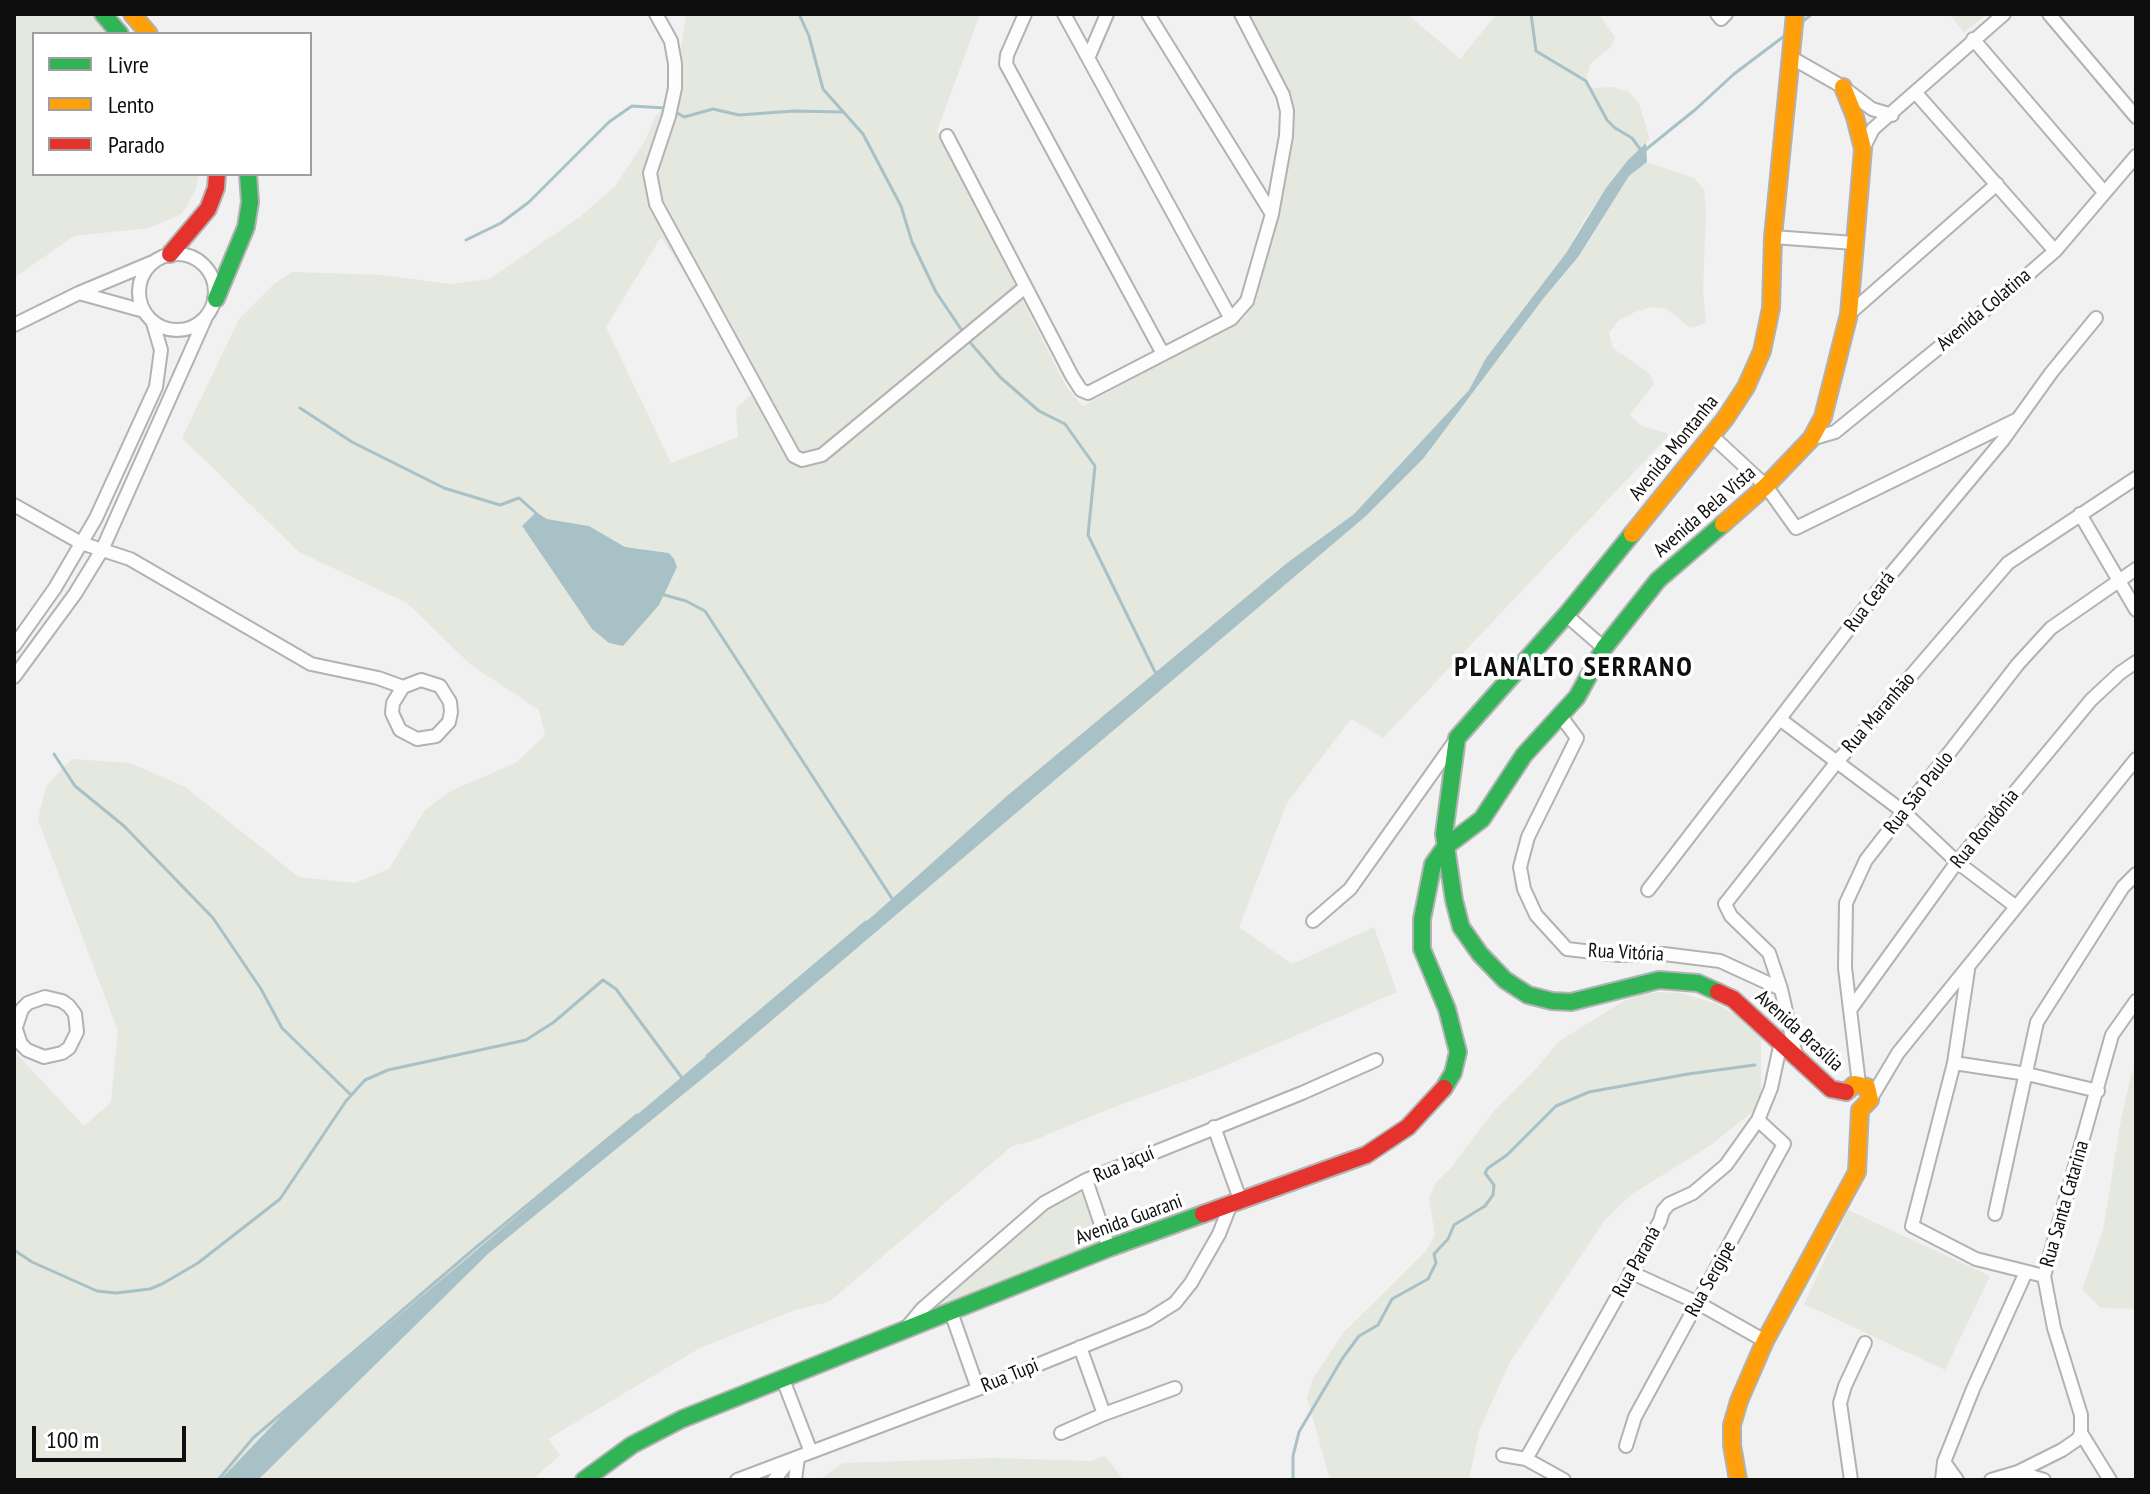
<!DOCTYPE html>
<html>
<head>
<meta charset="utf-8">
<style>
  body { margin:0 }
  #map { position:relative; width:2150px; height:1494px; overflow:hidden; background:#f1f1f2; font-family:"PT Sans Narrow",sans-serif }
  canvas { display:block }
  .frame { position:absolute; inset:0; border:16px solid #0e0e0f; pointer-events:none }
  .legend { position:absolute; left:32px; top:32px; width:280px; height:144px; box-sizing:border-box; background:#fff; border:2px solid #9f9f9f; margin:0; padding:10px 14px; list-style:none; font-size:24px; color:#0e0e0f }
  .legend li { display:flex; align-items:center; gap:16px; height:40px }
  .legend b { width:40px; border:2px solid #9f9f9f }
  .scale { position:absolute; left:32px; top:1426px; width:154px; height:36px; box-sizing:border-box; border:4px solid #0e0e0f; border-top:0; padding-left:10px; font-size:24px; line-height:28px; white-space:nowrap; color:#0e0e0f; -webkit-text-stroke:6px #fff; paint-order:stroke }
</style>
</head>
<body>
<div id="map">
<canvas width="2150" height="1494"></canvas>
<div class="frame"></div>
<ul class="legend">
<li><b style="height:10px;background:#30b455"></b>Livre</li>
<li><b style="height:10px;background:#ff9f0a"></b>Lento</li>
<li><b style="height:10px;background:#e5322d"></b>Parado</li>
</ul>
<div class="scale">100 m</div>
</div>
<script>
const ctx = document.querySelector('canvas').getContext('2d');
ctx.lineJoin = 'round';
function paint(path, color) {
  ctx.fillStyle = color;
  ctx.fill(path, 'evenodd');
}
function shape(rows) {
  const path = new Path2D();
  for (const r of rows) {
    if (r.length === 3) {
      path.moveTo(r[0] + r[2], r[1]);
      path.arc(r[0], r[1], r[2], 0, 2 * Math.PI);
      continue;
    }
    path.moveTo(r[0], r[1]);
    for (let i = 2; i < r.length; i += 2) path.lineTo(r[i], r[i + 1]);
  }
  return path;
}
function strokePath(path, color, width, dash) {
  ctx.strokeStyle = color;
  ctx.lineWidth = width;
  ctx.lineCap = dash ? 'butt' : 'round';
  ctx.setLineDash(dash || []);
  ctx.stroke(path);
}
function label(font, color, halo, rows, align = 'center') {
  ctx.font = font + ' "PT Sans Narrow",sans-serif';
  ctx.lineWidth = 7;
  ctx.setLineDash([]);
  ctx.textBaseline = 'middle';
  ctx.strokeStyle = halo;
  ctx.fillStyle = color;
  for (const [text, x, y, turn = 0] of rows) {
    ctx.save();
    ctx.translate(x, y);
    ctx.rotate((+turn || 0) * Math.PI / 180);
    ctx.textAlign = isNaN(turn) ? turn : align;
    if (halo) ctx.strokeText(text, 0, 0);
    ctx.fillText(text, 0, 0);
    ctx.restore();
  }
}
const green = shape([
  [14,14,95,14,110,34,34,34,34,174,199,174,196,189,182,214,149,228,74,236,14,278],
  [686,14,980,14,937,131,1067,388,1083,406,1245,317,1256,301,1293,135,1291,94,1249,14,1407,14,1460,59,1497,14,1599,14,1615,37,1611,47,1590,64,1586,81,1592,88,1612,87,1629,92,1639,104,1650,139,1628,160,1585,219,1566,253,1486,358,1469,390,1354,514,1287,563,1008,795,876,913,287,1410,220,1480,14,1480,14,1051,84,1126,111,1102,118,1031,38,820,46,786,72,759,130,763,185,787,299,877,355,883,389,869,424,811,449,792,517,762,545,735,539,710,471,665,407,603,299,552,182,438,239,319,274,284,292,272,383,275,450,284,489,279,580,217,616,185,645,141,655,117,668,103,676,85],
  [661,237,759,388,736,408,738,437,671,463,606,327],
  [535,512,547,519,589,526,625,547,669,553,592,629,522,527],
  [1949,14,1987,14,1964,32],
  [1647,162,1694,178,1704,189,1706,211,1703,292,1706,323,1690,328,1667,309,1652,307,1635,312,1618,321,1609,333,1613,348,1650,374,1654,384,1630,415,1642,426,1667,433,1668,436,1383,738,1351,719,1287,803,1239,927,1292,964,1374,927,1397,992,1210,1072,1109,1109,1032,1141,1012,1146,829,1302,795,1310,700,1348,548,1439,560,1455,532,1480,258,1480,489,1253,724,1061,1366,516,1423,459,1543,299,1580,256,1629,176],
  [1660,992,1679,993,1715,1003,1749,1022,1761,1037,1761,1090,1756,1109,1711,1145,1632,1194,1604,1221,1510,1362,1479,1431,1469,1480,1330,1480,1307,1398,1312,1380,1343,1333,1426,1251,1435,1235,1429,1199,1436,1182,1450,1169,1493,1112,1535,1070,1559,1041,1624,1001,1641,994],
  [2136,1064,2136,1309,2101,1308,2082,1290,2103,1230,2121,1120,2131,1075],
  [1084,1191,1105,1245,933,1313,930,1309,1043,1208],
  [1848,1210,1990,1276,1945,1370,1804,1304],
  [1105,1456,1123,1479,1128,1480,819,1480,843,1463,995,1458,1091,1461]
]);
const water = shape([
  [1646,143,1647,162,1629,176,1579,256,1543,299,1423,459,1366,516,724,1061,489,1253,258,1480,220,1480,287,1410,876,913,1008,795,1287,563,1354,514,1469,390,1486,358,1566,253,1606,188,1628,160],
  [536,512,547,519,589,526,625,547,669,553,674,559,677,567,659,605,623,646,609,643,592,629,522,526]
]);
const stream = shape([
  [799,14,809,36,823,89,863,134,901,206,912,242,936,292,963,332],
  [1531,14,1536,51,1586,81,1607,120,1615,128,1632,138,1640,149],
  [1802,22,1812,14],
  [674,111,684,117,713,109,739,115,794,111,842,112],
  [1644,151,1696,109,1734,74,1787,34],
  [466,240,501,223,529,202,609,122,632,106,665,108],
  [968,340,1000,377,1039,411,1065,424,1095,466,1088,535,1157,676],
  [300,408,352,442,444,488,500,505,519,498,536,513],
  [661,594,686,601,705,611,893,900],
  [54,754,75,786,124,826,213,918,261,989,282,1028,351,1095],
  [707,1056,866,922],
  [14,1250,32,1262,97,1291,116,1293,150,1289,162,1284,198,1263,280,1199,346,1101,365,1080,388,1070,526,1040,554,1022,603,980,616,989,682,1078],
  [218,1480,253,1438,474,1249,637,1115],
  [1293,1480,1293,1456,1299,1432,1342,1359,1359,1336,1378,1325,1392,1299,1428,1279,1436,1263,1434,1254,1448,1239,1454,1225,1485,1206,1493,1195,1494,1185,1485,1173,1488,1168,1507,1155,1556,1106,1589,1092,1688,1074,1755,1065]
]);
const street = shape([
  [656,14,671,41,675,64,675,88,669,116,650,173,656,204,794,456,802,460,822,455,1024,288],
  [1025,14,1007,55,1006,64,1163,354],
  [1064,14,1231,319],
  [1148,14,1272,214],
  [1717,14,1721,19,1726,14],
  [2049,14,2136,117],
  [1973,39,2104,192],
  [1089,56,1107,14],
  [1792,58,1843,87,1872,109,1892,115],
  [1915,92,2055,251],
  [947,136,1072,376,1081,390,1088,393,1231,319,1247,301,1272,214,1286,136,1287,111,1283,95,1241,14],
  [1863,149,1873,129,2004,14],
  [1773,237,1854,243],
  [177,292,38],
  [79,293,144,311],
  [1849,314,1997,184],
  [14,325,79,293,153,262],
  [1711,435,1766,486,1796,528,2016,420],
  [1811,439,1835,432,2017,284,2055,251,2136,156],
  [14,505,81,543,130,559,311,664,378,678,403,687,421,680,440,686,450,702,451,712,449,722,436,736,417,739,400,730,392,713,393,703,403,687],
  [2080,514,2136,610],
  [1566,615,1604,648],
  [14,646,55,588,96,518,156,387,161,350,153,323],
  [14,677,75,594,102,550,206,317],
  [1560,715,1577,738,1528,837,1520,867,1524,889,1536,915,1567,949,1619,955,1664,954,1720,961,1781,989,1796,1055],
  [1781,720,1905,813,1957,862,2015,906],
  [1648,890,1891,574,2003,440,2051,373,2096,318],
  [1313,921,1350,889,1455,741],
  [1968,970,1954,1063,1912,1226,1976,1259,2044,1276],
  [1781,989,1769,953,1731,916,1725,904,1836,763,2008,563,2136,478],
  [1850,1010,1957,862,2091,700,2120,673,2136,662],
  [14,1024,21,1044,27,1050,44,1057,62,1053,69,1048,77,1032,75,1014,69,1006,62,1001,45,997,28,1003,22,1009,16,1027],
  [1954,1063,2027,1074,2098,1091],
  [1859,1084,1845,968,1846,903,1866,860,2018,664,2051,628,2136,569],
  [1870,1100,1898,1053,2136,759],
  [1214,1127,1241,1202],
  [1086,1180,1109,1248],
  [1995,1214,2037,1022,2123,887,2136,874],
  [1630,1272,1698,1303,1765,1341],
  [951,1312,978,1389],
  [907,1327,922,1309,1044,1203,1086,1180,1302,1093,1376,1060],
  [1080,1347,1104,1414],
  [782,1377,811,1452],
  [1061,1433,1104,1414,1175,1388],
  [2081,1433,2110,1480],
  [1626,1446,1635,1417,1784,1144,1758,1120],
  [1503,1455,1526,1459,1564,1480],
  [1526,1459,1660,1221,1663,1211,1669,1204,1693,1193,1726,1165,1758,1120,1771,1088,1781,1042],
  [1944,1462,1957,1480],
  [2018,1472,2044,1480],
  [737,1480,978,1389,1148,1320,1175,1303,1191,1283,1219,1234,1230,1206],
  [774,1480,790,1460],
  [795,1480,798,1457],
  [1851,1480,1840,1403,1845,1386,1865,1343],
  [1942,1480,1944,1462,1973,1389,2026,1272],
  [1991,1480,2018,1472,2062,1450,2078,1439,2081,1433,2081,1415,2054,1328,2044,1276,2112,1035,2136,1001]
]);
const fast = shape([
  [103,14,120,34],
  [216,299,246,227,250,202,248,174],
  [1632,534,1566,615,1457,738,1444,834,1454,900,1461,927,1480,954,1505,980,1528,995,1552,1001,1571,1002,1659,980,1698,983,1718,992],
  [1444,1088,1453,1073,1458,1052,1447,1009,1422,949,1422,919,1433,864,1445,847,1482,819,1524,755,1577,697,1604,648,1658,580,1723,524],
  [584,1480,632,1445,682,1419,1109,1248,1203,1214]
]);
const slow = shape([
  [132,14,149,34],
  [1723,524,1766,486,1811,439,1823,417,1849,314,1863,149,1855,117,1843,87],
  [1632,534,1725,419,1746,387,1762,351,1771,308,1773,237,1795,14],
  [1846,1092,1855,1084,1867,1087,1870,1100,1860,1110],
  [1738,1480,1732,1445,1732,1425,1739,1401,1765,1341,1857,1172,1860,1110]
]);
const jam = shape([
  [170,254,208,209,216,188,217,174],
  [1718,992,1733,999,1831,1089,1846,1092],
  [1203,1214,1366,1155,1408,1127,1444,1088]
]);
const streetNames = [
  ["Avenida Colatina",1984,310,-40],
  ["Avenida Montanha",1674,448,-51],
  ["Avenida Bela Vista",1705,512,-41],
  ["Rua Ceará",1870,602,-53],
  ["Rua Maranhão",1879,713,-49],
  ["Rua São Paulo",1919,793,-52],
  ["Rua Rondônia",1985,829,-51],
  ["Rua Vitória",1626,953,3],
  ["Avenida Brasília",1799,1031,42],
  ["Rua Jaçuí",1124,1165,-23],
  ["Rua Santa Catarina",2065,1204,-74],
  ["Avenida Guarani",1129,1220,-20],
  ["Rua Paraná",1637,1262,-61],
  ["Rua Sergipe",1711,1279,-61],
  ["Rua Tupi",1010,1376,-22]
];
const districtNames = [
  ["PLANALTO SERRANO",1574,668]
];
paint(green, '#e5e8de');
paint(water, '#a8c1c7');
strokePath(stream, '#a8c1c7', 3);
strokePath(street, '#b2b2b3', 16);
strokePath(fast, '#b2b2b3', 20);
strokePath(slow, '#b2b2b3', 20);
strokePath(jam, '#b2b2b3', 20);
strokePath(street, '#fdfdfd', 12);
strokePath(fast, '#30b455', 16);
strokePath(slow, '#ff9f0a', 16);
strokePath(jam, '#e5322d', 16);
label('20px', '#0e0e0f', '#fff', streetNames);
ctx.letterSpacing = '2px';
label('bold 28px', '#0e0e0f', '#fff', districtNames);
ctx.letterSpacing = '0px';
</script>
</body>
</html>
